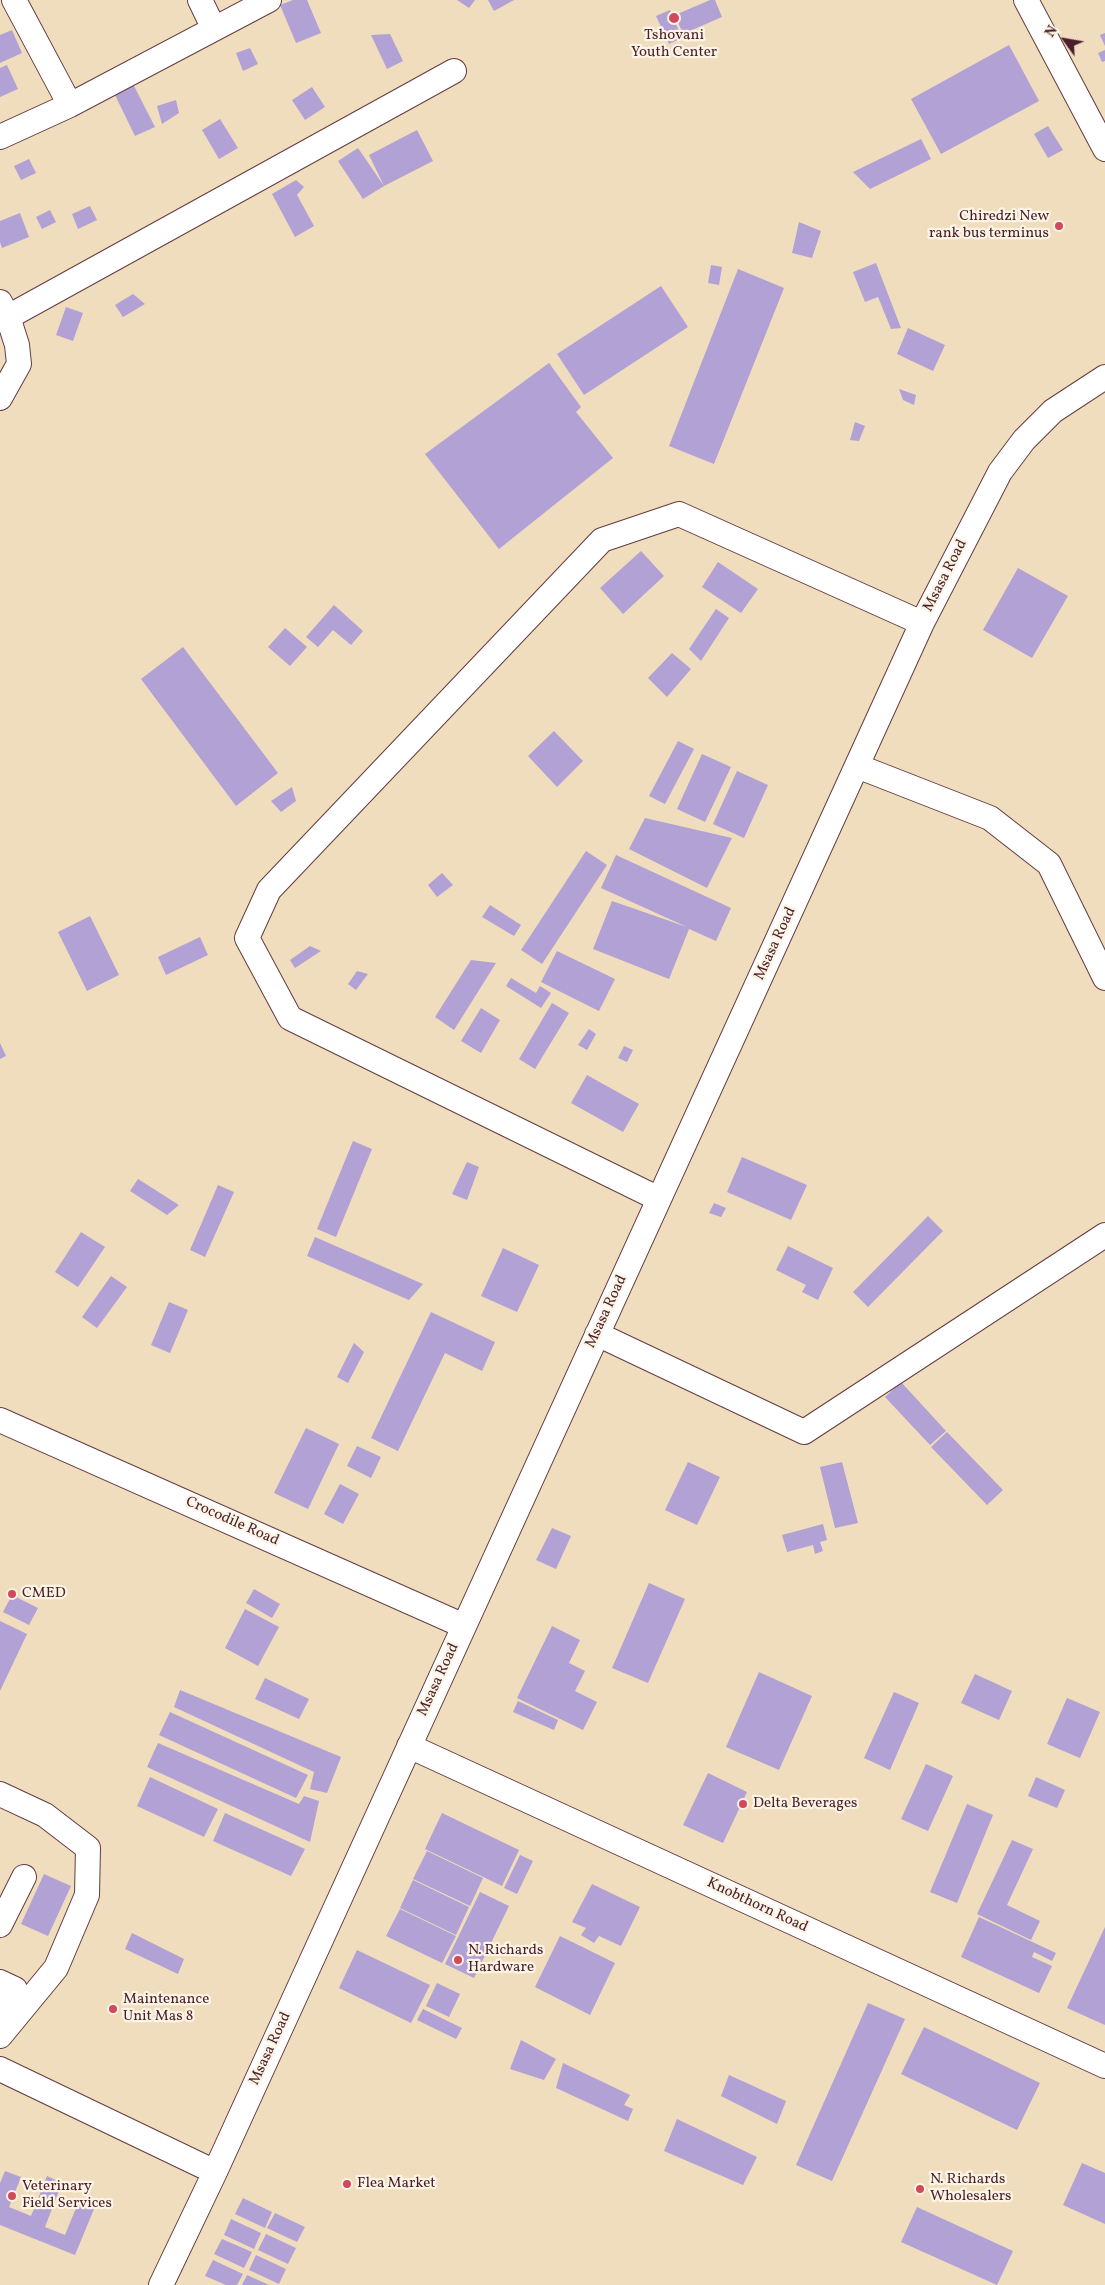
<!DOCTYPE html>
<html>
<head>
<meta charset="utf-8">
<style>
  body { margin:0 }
  #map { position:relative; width:1105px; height:2285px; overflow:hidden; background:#f0ddbd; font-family:Vollkorn,serif }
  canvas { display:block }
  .north { position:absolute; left:1040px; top:15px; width:50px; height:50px; -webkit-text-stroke:4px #fcf5e5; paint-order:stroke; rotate:302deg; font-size:14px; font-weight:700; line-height:20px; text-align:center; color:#4a1f2b }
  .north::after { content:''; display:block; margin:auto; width:18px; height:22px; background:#4a1f2b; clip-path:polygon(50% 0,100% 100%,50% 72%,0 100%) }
</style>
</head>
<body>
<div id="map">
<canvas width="1105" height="2285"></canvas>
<div class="north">N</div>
</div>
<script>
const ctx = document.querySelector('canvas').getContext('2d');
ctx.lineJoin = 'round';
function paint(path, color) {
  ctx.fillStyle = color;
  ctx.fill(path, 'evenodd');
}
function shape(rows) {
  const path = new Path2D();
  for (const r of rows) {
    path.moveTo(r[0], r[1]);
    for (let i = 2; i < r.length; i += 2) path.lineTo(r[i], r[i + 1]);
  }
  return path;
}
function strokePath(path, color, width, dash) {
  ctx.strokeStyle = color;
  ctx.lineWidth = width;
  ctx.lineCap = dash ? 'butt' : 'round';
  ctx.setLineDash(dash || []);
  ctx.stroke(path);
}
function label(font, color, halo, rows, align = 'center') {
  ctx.font = font + ' Vollkorn,serif';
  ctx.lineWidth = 4.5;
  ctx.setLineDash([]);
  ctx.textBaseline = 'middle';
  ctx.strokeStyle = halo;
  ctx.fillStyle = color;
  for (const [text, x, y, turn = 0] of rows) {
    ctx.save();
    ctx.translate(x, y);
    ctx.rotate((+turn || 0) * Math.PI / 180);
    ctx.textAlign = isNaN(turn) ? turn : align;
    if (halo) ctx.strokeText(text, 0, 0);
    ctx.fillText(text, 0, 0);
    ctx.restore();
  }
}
const building = shape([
  [293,0,307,0,321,33,296,43,280,5],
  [457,0,475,0,469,8],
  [488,0,514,0,494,11],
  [710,0,715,0,722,17,683,34,675,15],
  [670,10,682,38,669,44,656,16],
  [12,30,22,53,0,63,0,35],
  [1105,33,1105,46,1100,35],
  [390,34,403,61,387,69,371,35],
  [1009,45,1039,101,941,154,911,99],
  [250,48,258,64,243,71,236,53],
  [1105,50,1105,61,1102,62,1098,53],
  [7,65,18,89,0,97,0,68],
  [133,84,155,127,135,136,114,93],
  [312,87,325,107,305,120,292,100],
  [176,100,179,113,162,124,157,106],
  [220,119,238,148,219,159,202,130],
  [1048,126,1063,150,1048,158,1034,134],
  [417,130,433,161,384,186,369,155],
  [921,139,931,159,870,189,853,172],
  [358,148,384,186,363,199,338,161],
  [29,159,36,173,21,180,14,166],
  [296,180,304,187,297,195,314,226,295,237,272,194],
  [90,206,97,220,78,229,72,214],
  [50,210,56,222,42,229,36,217],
  [20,213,29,237,2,248,0,242,0,221],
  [799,222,821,231,812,258,792,253],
  [876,263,901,328,891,329,878,297,865,302,853,272],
  [711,265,722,267,719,285,708,283],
  [738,269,784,288,714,464,669,446],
  [661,286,688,327,584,395,557,354],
  [133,294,145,304,123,317,115,305],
  [66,307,83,313,73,341,56,335],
  [908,328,945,345,933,371,897,354],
  [549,363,581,407,576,412,613,458,499,549,425,454],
  [899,389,916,395,914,405,903,400],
  [855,422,865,426,859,441,850,440],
  [641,551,664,576,623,614,600,588],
  [718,562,758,589,741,613,702,587],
  [1018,568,1068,596,1032,658,983,630],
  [334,605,363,631,351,645,333,630,318,647,306,637],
  [716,609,729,618,701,661,689,649],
  [285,628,307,647,290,666,268,647],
  [183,647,278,773,236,806,141,679],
  [672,653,691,669,667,697,648,678],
  [554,731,583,761,557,787,528,756],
  [678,741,694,749,665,804,649,796],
  [702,754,731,767,705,822,677,809],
  [737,771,768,785,744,838,713,824],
  [292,787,296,801,281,812,271,801],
  [645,818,732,838,707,888,629,849],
  [586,851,607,865,542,964,521,950],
  [616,855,731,908,716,941,689,929,669,979,593,949,612,901,687,927,601,888],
  [442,873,453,885,437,897,428,885],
  [490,905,521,925,514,936,482,917],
  [90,916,119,975,87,991,58,932],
  [200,937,208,955,166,975,158,957],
  [310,946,321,951,295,968,290,960],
  [557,951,615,979,599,1011,541,982],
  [471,960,496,963,454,1030,435,1017],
  [357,971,368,974,356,990,348,984],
  [511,978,536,993,540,986,551,993,541,1008,506,986],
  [552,1003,569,1013,535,1069,519,1059],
  [481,1008,500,1020,481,1053,461,1041],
  [589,1029,596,1034,587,1050,578,1045],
  [0,1043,6,1056,0,1059],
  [624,1046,633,1050,627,1062,618,1058],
  [587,1075,639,1104,623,1132,571,1103],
  [353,1141,372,1149,336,1237,317,1229],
  [742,1157,807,1185,791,1220,727,1192],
  [467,1162,479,1167,467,1200,452,1194],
  [138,1179,179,1205,167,1215,130,1191],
  [218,1185,234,1192,205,1257,190,1250],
  [714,1203,726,1208,721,1217,709,1213],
  [928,1216,943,1231,868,1307,853,1292],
  [81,1232,105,1247,78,1287,55,1272],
  [315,1237,423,1284,409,1300,307,1256],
  [788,1246,833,1268,818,1300,802,1292,806,1285,776,1270],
  [503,1248,539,1265,517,1312,481,1296],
  [111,1276,127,1287,97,1328,82,1317],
  [169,1302,188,1310,170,1353,151,1345],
  [431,1312,495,1342,482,1371,445,1353,398,1451,371,1438],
  [354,1343,364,1352,348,1383,337,1377],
  [901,1382,946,1431,930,1445,885,1397],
  [306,1428,339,1444,308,1509,274,1493],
  [947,1432,1003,1490,987,1505,931,1447],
  [357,1446,381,1457,371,1478,347,1466],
  [688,1462,720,1477,697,1525,665,1510],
  [842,1462,858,1523,835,1528,820,1467],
  [340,1484,359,1494,343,1524,324,1514],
  [823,1524,827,1540,820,1542,823,1551,815,1554,813,1545,787,1552,782,1535],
  [552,1528,571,1536,556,1569,536,1560],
  [649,1583,685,1599,648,1683,612,1668],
  [254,1589,280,1604,272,1618,246,1603],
  [12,1595,38,1608,29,1625,3,1612],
  [245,1609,279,1627,258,1666,225,1648],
  [0,1621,27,1634,0,1691],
  [552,1626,580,1640,569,1663,585,1671,575,1691,597,1702,583,1730,517,1698],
  [759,1672,812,1696,779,1770,726,1747],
  [975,1674,1012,1691,999,1720,961,1703],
  [265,1678,309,1699,299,1719,255,1699],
  [180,1690,341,1757,327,1793,310,1789,314,1772,174,1707],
  [894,1692,919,1703,890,1770,864,1758],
  [1067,1698,1100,1712,1080,1758,1047,1744],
  [518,1701,558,1720,554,1730,513,1712],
  [170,1712,308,1775,296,1798,159,1735],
  [158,1743,299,1804,304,1796,319,1801,310,1842,147,1767],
  [926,1764,953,1776,928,1831,901,1819],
  [708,1773,747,1792,723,1843,683,1825],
  [150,1777,218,1809,204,1837,137,1806],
  [1036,1777,1065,1790,1057,1808,1028,1796],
  [967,1804,993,1815,957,1903,930,1892],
  [225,1813,305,1849,291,1876,213,1841],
  [442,1813,519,1850,502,1886,425,1849],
  [1012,1840,1033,1849,1007,1905,1040,1921,1031,1940,977,1914],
  [427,1851,483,1878,470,1906,413,1879],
  [520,1855,533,1861,517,1894,504,1888],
  [44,1874,71,1886,48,1936,21,1924],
  [413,1880,469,1907,456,1935,400,1908],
  [592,1884,640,1907,621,1946,599,1936,594,1943,581,1935,586,1928,572,1922],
  [480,1892,509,1906,474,1978,445,1964],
  [400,1909,456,1936,442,1963,386,1936],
  [979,1917,1056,1953,1052,1961,1034,1952,1032,1957,1052,1966,1039,1993,961,1957],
  [1105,1927,1105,2025,1067,2008],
  [132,1933,184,1959,178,1974,125,1949],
  [560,1936,615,1963,590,2015,535,1987],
  [357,1950,430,1985,411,2023,339,1988],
  [437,1983,460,1994,449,2017,426,2006],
  [868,2003,905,2019,832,2181,796,2165],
  [423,2009,462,2028,456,2039,417,2020],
  [924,2027,1040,2083,1017,2130,901,2074],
  [521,2040,556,2059,544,2080,510,2069],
  [563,2063,630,2095,624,2105,633,2109,628,2121,556,2088],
  [729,2075,786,2101,777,2124,721,2096],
  [677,2119,757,2157,743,2185,664,2151],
  [1082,2163,1105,2173,1105,2224,1063,2205],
  [5,2171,21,2177,9,2207,31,2216,47,2176,62,2183,45,2227,65,2235,78,2203,94,2209,75,2255,0,2225,0,2183],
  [243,2198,272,2212,265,2228,235,2214],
  [917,2207,1013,2251,997,2285,901,2242],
  [275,2213,305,2227,297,2242,267,2228],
  [231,2219,261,2233,254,2249,224,2235],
  [266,2234,296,2248,288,2264,258,2250],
  [222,2239,252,2252,244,2268,214,2254],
  [256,2255,286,2269,279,2284,249,2270],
  [213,2260,243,2274,237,2285,226,2285,205,2276],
  [247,2275,269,2285,242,2285]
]);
const minor = shape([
  [14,0,70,105],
  [200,0,214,29],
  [1026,0,1105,149],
  [0,137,70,105,269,0],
  [0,302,8,317,17,345,19,364,0,398],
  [8,317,454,71],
  [857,766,990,818,1049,864,1105,978],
  [659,1199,290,1018,247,938,269,890,602,540,679,514,922,623],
  [597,1334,804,1432,1105,1235],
  [0,1420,464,1626],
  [409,1746,1105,2066],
  [0,1794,45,1815,88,1848,87,1895,56,1968,0,2036],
  [0,1925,24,1877],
  [0,1982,15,1989,0,2019],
  [0,2069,215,2172],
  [161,2285,215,2172,922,623,1000,472,1024,440,1053,411,1105,377]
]);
const markers = [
  [674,18,6,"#d1495b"],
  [1059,226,5,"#d1495b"],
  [12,1594,5,"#d1495b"],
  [743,1804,5,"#d1495b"],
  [458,1960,5,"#d1495b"],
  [113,2009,5,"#d1495b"],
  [347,2184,5,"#d1495b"],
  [920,2189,5,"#d1495b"],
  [12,2196,5,"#d1495b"]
];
const poiNames = [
  ["Tshovani",674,36,"center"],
  ["Youth Center",674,53,"center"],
  ["Chiredzi New",1049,217,"right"],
  ["rank bus terminus",1049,234,"right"],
  ["CMED",22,1594],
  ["Delta Beverages",753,1804],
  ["N. Richards",468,1951],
  ["Hardware",468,1968],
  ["Maintenance",123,2000],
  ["Unit Mas 8",123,2017],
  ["N. Richards",930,2180],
  ["Wholesalers",930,2197],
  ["Flea Market",357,2184],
  ["Veterinary",22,2187],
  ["Field Services",22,2204]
];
const streetNames = [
  ["Msasa Road",946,576,-63],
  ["Msasa Road",776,944,-65],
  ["Msasa Road",607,1312,-65],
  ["Crocodile Road",232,1522,24],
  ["Msasa Road",439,1680,-65],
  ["Knobthorn Road",757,1906,25],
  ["Msasa Road",271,2049,-65]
];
paint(building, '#b1a1d4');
strokePath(minor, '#633c41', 26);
strokePath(minor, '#fff', 24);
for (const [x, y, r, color] of markers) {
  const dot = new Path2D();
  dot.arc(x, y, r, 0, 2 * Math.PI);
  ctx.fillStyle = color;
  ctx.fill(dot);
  strokePath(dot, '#fcf5e5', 2);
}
label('15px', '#4a1f2b', '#fcf5e5', poiNames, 'left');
label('15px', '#4a1f2b', '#fcf5e5', streetNames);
</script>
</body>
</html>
